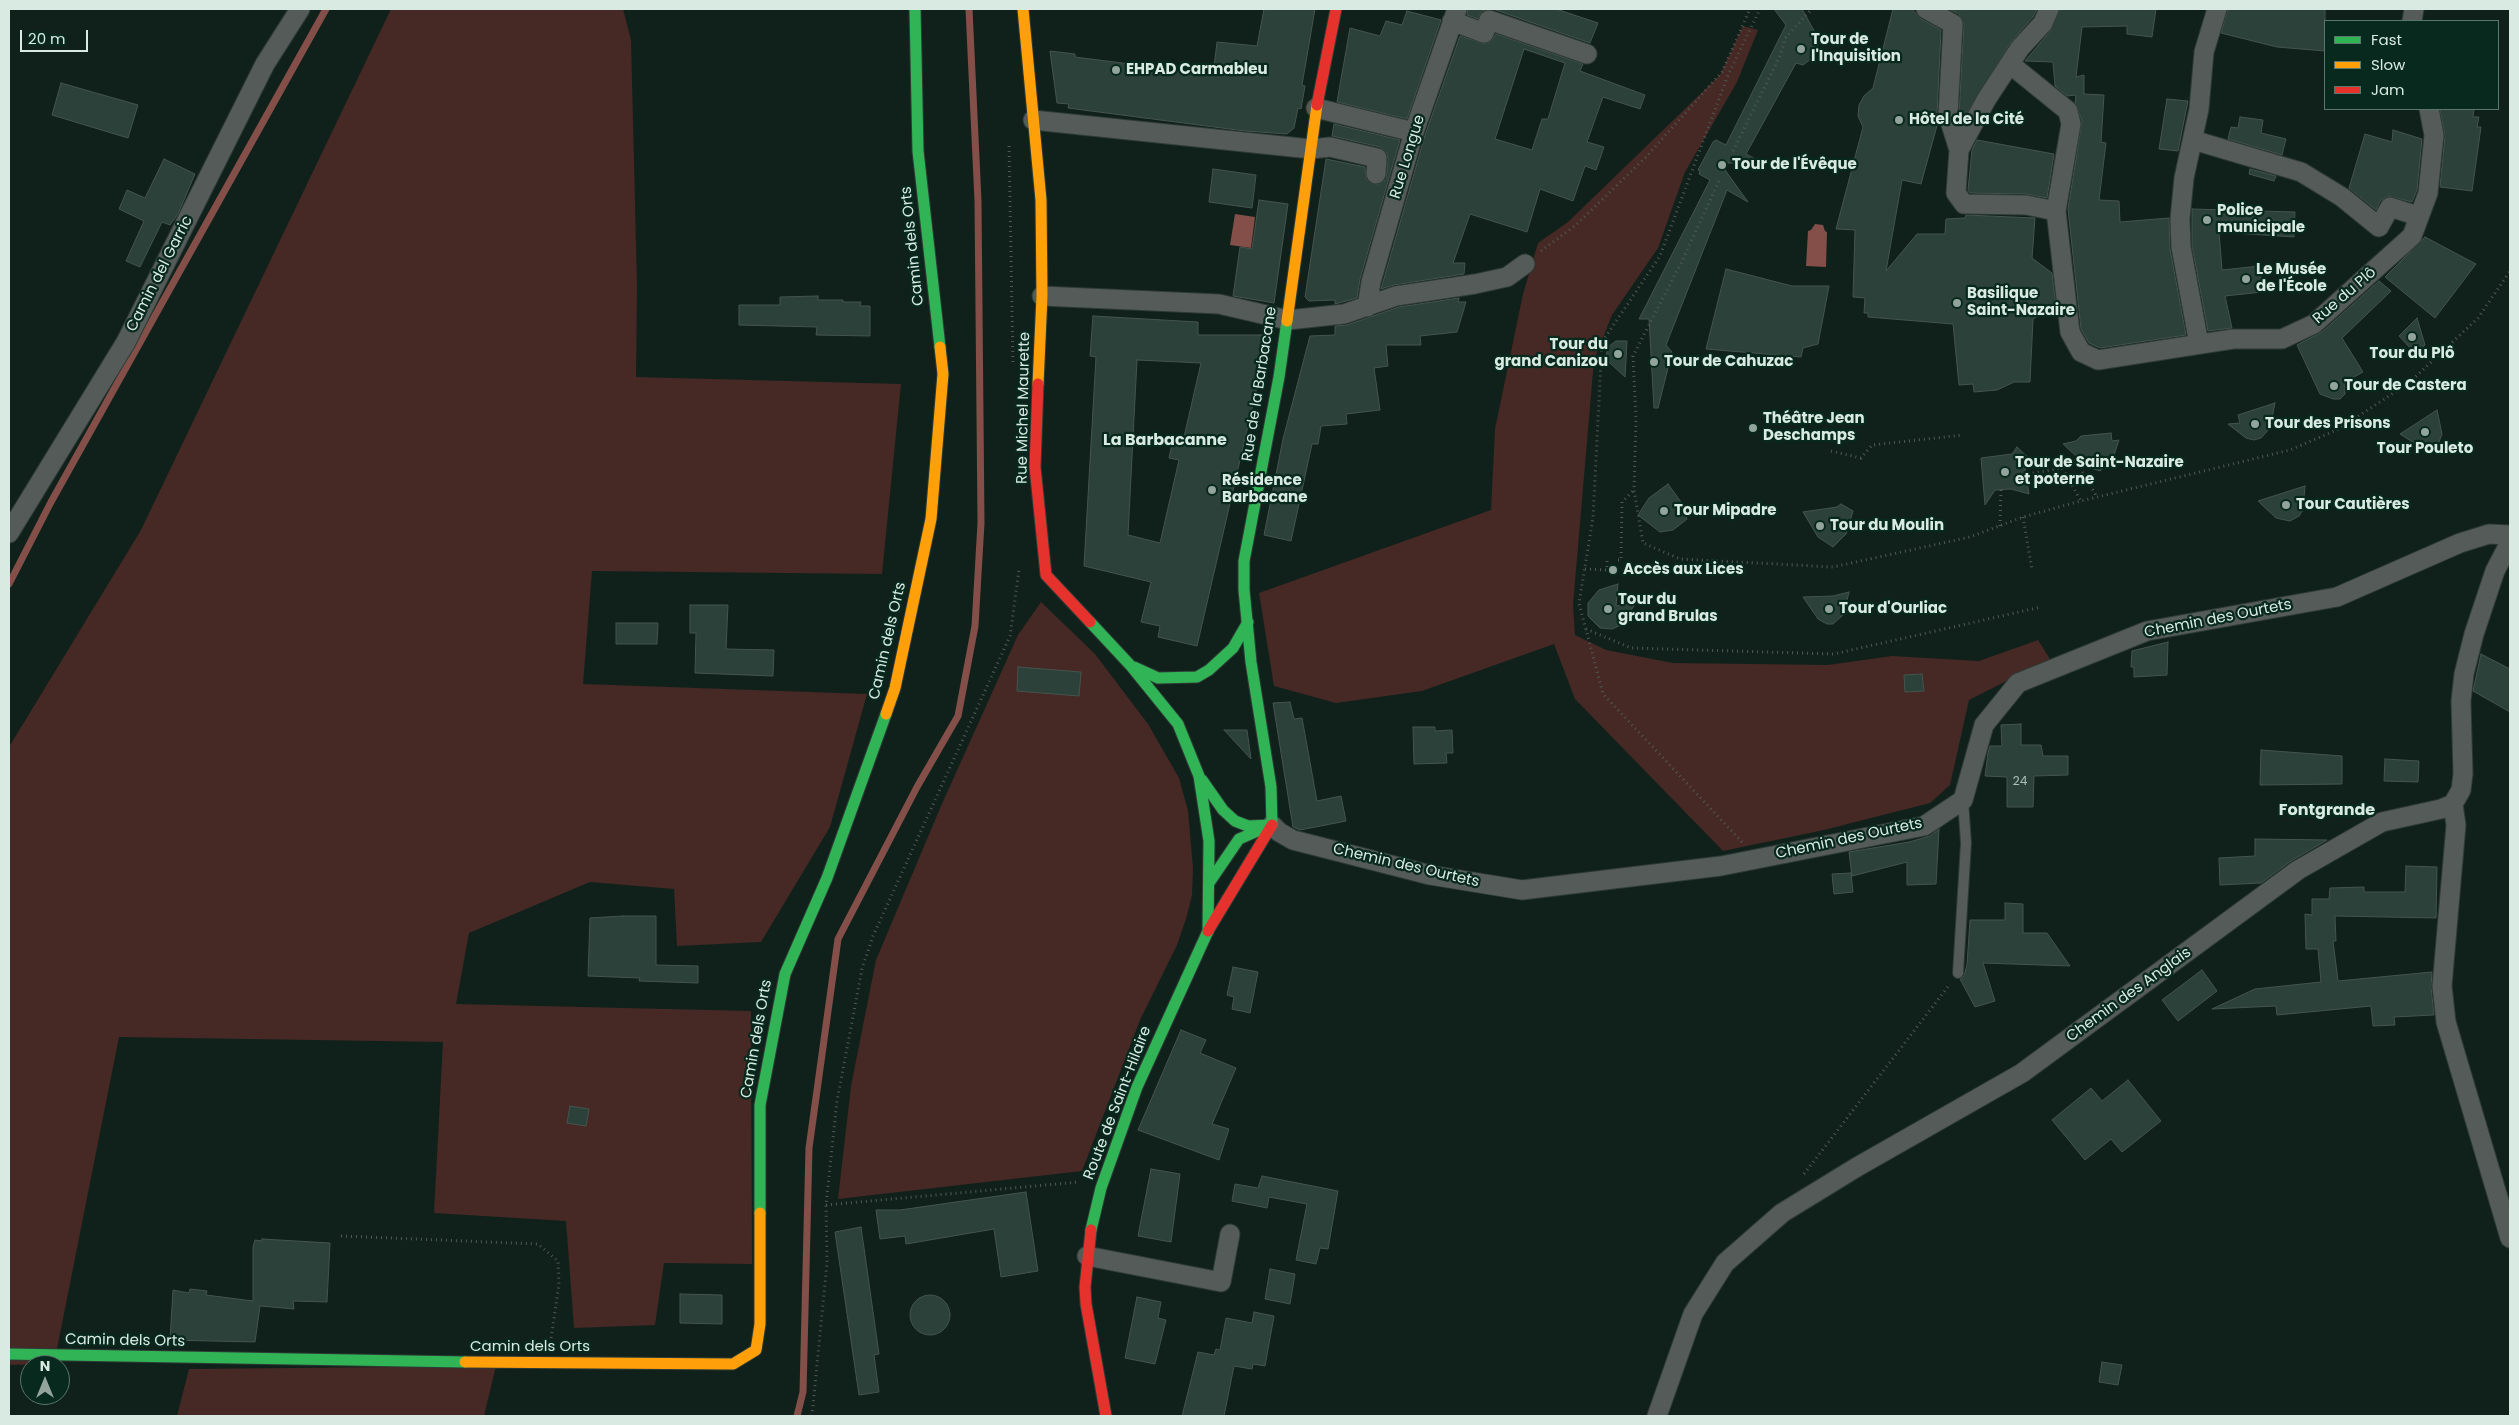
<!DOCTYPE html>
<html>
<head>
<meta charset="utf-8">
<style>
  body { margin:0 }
  #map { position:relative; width:2519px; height:1425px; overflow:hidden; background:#10211b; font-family:Poppins,sans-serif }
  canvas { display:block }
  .frame { position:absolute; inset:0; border:10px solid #d8eae2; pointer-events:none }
  .legend { position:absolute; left:2324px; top:20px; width:175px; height:90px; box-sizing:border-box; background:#08291e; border:1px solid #5b766c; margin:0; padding:6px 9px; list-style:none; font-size:15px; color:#d8eae2 }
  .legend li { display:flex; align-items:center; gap:10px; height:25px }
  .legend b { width:25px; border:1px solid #5b766c }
  .north { position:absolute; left:20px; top:1355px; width:50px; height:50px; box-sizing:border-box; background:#08291e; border:1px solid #5b766c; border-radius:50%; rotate:0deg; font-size:14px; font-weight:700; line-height:20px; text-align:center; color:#d8eae2 }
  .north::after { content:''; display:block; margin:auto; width:18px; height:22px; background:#92a49c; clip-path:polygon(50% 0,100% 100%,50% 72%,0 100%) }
  .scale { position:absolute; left:20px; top:30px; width:68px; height:22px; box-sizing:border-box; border:2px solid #d8eae2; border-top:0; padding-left:6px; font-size:15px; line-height:18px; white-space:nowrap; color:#d8eae2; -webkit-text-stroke:4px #08291e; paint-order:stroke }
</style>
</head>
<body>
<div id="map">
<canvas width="2519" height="1425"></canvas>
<div class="frame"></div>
<ul class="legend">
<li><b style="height:6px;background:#30b455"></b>Fast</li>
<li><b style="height:6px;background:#ff9f0a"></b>Slow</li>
<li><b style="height:6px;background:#e5322d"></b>Jam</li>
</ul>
<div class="north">N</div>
<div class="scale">20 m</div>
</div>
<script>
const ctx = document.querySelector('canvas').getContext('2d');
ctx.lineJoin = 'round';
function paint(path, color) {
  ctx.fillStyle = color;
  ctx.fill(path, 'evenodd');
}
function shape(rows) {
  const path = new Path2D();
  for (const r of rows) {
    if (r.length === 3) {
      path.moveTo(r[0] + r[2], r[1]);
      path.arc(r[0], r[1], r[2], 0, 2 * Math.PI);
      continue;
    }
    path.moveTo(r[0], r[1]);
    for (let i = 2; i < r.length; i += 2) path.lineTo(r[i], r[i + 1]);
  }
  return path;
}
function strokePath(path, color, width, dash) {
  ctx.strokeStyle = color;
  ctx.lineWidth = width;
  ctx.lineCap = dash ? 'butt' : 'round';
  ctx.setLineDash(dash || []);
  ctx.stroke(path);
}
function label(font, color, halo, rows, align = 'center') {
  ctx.font = font + ' Poppins,sans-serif';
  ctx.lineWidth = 4.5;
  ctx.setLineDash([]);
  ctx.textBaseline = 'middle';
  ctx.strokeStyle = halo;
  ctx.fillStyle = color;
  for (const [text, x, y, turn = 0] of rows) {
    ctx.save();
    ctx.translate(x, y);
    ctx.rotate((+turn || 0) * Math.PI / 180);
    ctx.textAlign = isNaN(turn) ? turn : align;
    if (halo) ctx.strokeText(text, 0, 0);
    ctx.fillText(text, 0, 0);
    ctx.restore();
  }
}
const green = shape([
  [391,9,623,9,631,40,637,285,636,377,901,384,882,574,592,571,583,684,867,694,830,827,761,942,677,946,674,889,590,882,469,933,456,1004,751,1011,752,1264,664,1263,655,1325,574,1328,566,1221,434,1213,443,1042,119,1037,54,1364,9,1365,9,747,141,530],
  [1743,26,1758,30,1737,82,1685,172,1658,248,1612,315,1594,360,1573,605,1575,635,1606,650,1673,663,1828,665,1892,656,1979,661,2038,640,2050,659,1969,700,1950,785,1930,803,1824,830,1723,851,1575,699,1554,644,1422,691,1336,703,1274,686,1259,593,1491,510,1495,429,1523,294,1538,243,1568,222,1720,75],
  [1041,602,1095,654,1148,724,1179,778,1188,811,1193,868,1192,895,1186,919,1177,945,1140,1020,1082,1171,838,1199,851,1086,876,960,941,806,1018,635],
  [496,1366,484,1416,177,1416,189,1369]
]);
const water = shape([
  [1235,214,1255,217,1251,248,1230,245],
  [1815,224,1823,225,1825,231,1827,232,1826,267,1806,266,1808,231,1811,230]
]);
const stream = shape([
  [9,584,51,502,326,9],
  [797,1416,803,1392,809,1148,838,939,917,787,958,716,975,626,981,523,978,201,969,9]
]);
const building = shape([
  [1264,9,1315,9,1302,85,1305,86,1301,109,1298,108,1294,128,1287,134,1245,131,1068,108,1069,104,1057,103,1050,51,1075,54,1075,57,1201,73,1202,66,1214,67,1217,42,1257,46,1264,9],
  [1468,9,1556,9,1598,23,1590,43,1493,9,1482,11,1478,19,1467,15,1468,9],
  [1774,9,1802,9,1817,36,1818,45,1815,56,1803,65,1796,63,1746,154,1763,163,1720,163,1748,202,1727,190,1666,345,1672,352,1658,408,1654,408,1649,319,1639,319,1710,180,1699,174,1700,171,1698,170,1713,142,1716,140,1726,145,1786,25,1774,9],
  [1893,9,1912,9,1921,19,1941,30,1937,114,1938,122,1921,184,1902,180,1886,271,1917,234,1945,234,1946,219,1965,218,1966,215,2035,218,2032,258,2052,273,2056,305,2033,319,2030,382,2014,382,1997,390,1974,392,1973,384,1959,385,1953,324,1868,317,1868,313,1864,313,1865,298,1853,297,1855,230,1836,229,1863,127,1858,116,1859,105,1864,96,1873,88,1893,9],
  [1949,9,2037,9,2033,17,2011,42,1964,118,1959,114,1964,24,1959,14,1949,9],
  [2060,9,2156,9,2152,37,2127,34,2127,26,2082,27,2076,77,2084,75,2084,94,2104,95,2101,142,2106,143,2099,200,2119,201,2120,222,2169,218,2170,249,2186,335,2100,348,2089,343,2081,329,2068,209,2082,121,2075,103,2076,95,2067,96,2055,86,2053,62,2025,61,2051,30,2060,9],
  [2228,9,2325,9,2325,51,2277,47,2221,33,2228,9],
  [1407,11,1441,20,1407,119,1337,102,1350,28,1380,36,1386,21,1402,25,1407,11],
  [1496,34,1583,64,1580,71,1645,95,1640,109,1603,97,1587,142,1604,147,1596,170,1585,166,1573,201,1540,189,1527,232,1470,214,1453,263,1465,263,1464,274,1394,285,1381,289,1425,135,1460,36,1485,44,1491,41,1496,34],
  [1524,49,1565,63,1548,119,1542,119,1532,150,1495,139,1524,49],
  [61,83,138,105,128,138,52,115,61,83],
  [2167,99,2188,101,2178,151,2159,149,2167,99],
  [2440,109,2474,109,2473,117,2479,117,2477,127,2481,127,2472,191,2440,187,2445,136,2440,109],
  [2240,117,2263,120,2261,133,2286,139,2282,155,2228,139,2231,127,2238,128,2240,117],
  [1334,124,1400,140,1360,279,1357,298,1335,304,1335,300,1309,301,1305,297,1326,159,1365,167,1366,179,1376,185,1386,180,1388,159,1387,153,1380,147,1332,136,1334,124],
  [2393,130,2422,139,2417,190,2412,202,2388,196,2380,201,2376,210,2349,188,2365,134,2392,142,2393,130],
  [1977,140,2054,154,2047,198,2026,194,1970,193,1968,190,1972,150,1977,140],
  [164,159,195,174,178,214,170,225,162,222,140,267,126,261,144,221,119,209,127,190,145,198,164,159],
  [1213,169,1256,175,1252,208,1209,202,1213,169],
  [2250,169,2276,176,2274,181,2249,174,2250,169],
  [1259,200,1288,204,1274,303,1233,296,1240,247,1252,249,1259,200],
  [2192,209,2295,212,2294,237,2219,232,2222,270,2260,266,2262,292,2225,296,2232,328,2208,331,2192,246,2192,209],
  [2425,237,2476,264,2435,318,2385,277,2425,237],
  [1726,269,1792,286,1829,286,1818,344,1803,348,1801,357,1706,349,1726,269],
  [2379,281,2391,291,2342,338,2363,372,2345,382,2345,394,2340,399,2333,399,2320,394,2297,345,2322,332,2379,281],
  [818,296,818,300,843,300,843,302,861,302,860,306,870,306,870,336,816,335,817,327,739,325,739,305,780,305,780,297,818,296],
  [1459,298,1458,302,1466,302,1457,332,1420,336,1421,345,1386,345,1388,366,1374,368,1380,410,1346,414,1347,424,1321,426,1318,444,1312,444,1291,541,1264,535,1283,439,1310,336,1335,335,1335,326,1347,325,1399,307,1459,298],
  [1093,316,1198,322,1198,335,1269,335,1197,646,1158,637,1160,626,1141,622,1151,582,1084,566,1096,357,1090,356,1093,316],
  [1137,360,1201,363,1184,437,1174,435,1169,458,1179,460,1160,543,1128,535,1137,360],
  [2417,318,2425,345,2416,352,2411,349,2399,336,2417,318],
  [1616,341,1627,341,1625,377,1610,363,1606,356,1608,347,1616,341],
  [2275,403,2270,428,2261,438,2254,440,2246,438,2228,424,2240,423,2238,415,2275,403],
  [2437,410,2442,434,2439,442,2434,446,2422,448,2400,434,2437,410],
  [2111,433,2112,441,2119,440,2112,461,2100,471,2088,467,2063,444,2076,441,2081,436,2111,433],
  [2017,447,2037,466,2025,469,2029,494,2011,489,1995,490,1985,505,1981,458,2012,454,2017,447],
  [1668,484,1681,502,1687,519,1673,530,1660,532,1638,515,1649,498,1668,484],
  [2305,486,2303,510,2299,516,2290,521,2276,518,2258,501,2305,486],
  [1841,504,1853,511,1846,534,1833,547,1818,537,1803,512,1837,507,1841,504],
  [1618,584,1616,606,1636,603,1621,625,1612,629,1600,628,1588,616,1588,603,1599,590,1618,584],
  [1849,592,1844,614,1833,624,1827,624,1818,619,1803,597,1833,596,1849,592],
  [690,605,728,605,726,649,774,650,773,676,695,673,696,633,690,633,690,605],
  [616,623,658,623,657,644,616,644,616,623],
  [2168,642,2167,675,2134,677,2134,667,2131,667,2132,651,2168,642],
  [2481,654,2510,669,2510,712,2473,691,2481,654],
  [1018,667,1081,672,1079,696,1017,691,1018,667],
  [1922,674,1924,691,1905,692,1904,675,1922,674],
  [1290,702,1294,719,1302,718,1317,801,1341,796,1346,821,1300,830,1293,827,1273,703,1290,702],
  [2021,724,2021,745,2041,745,2043,756,2068,756,2068,775,2034,776,2033,807,2007,807,2007,777,1985,776,1988,753,1990,746,2002,746,2001,725,2021,724],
  [1413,727,1435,727,1435,731,1452,730,1453,753,1446,753,1447,763,1414,764,1413,727],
  [1224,730,1247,730,1251,759,1224,730],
  [2261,750,2342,756,2342,784,2260,785,2261,750],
  [2385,759,2419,761,2418,782,2384,781,2385,759],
  [1939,829,1936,884,1907,885,1907,862,1852,876,1849,852,1909,842,1930,836,1939,829],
  [2255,839,2327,840,2291,861,2261,883,2220,885,2219,858,2255,856,2255,839],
  [2406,866,2437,867,2436,918,2335,916,2336,941,2333,941,2338,981,2432,972,2431,987,2434,1015,2394,1017,2395,1025,2373,1026,2371,1006,2277,1015,2276,1006,2212,1009,2255,989,2321,982,2318,949,2306,949,2305,914,2312,915,2312,899,2329,899,2330,888,2364,887,2364,892,2405,892,2406,866],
  [1851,873,1853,892,1834,894,1832,874,1851,873],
  [2005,903,2023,904,2023,933,2047,933,2070,966,1983,963,1995,1001,1975,1007,1960,979,1964,976,1967,965,1970,920,2005,920,2005,903],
  [623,916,656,916,656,965,698,966,698,983,639,981,640,978,588,976,590,918,623,916],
  [1233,967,1258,972,1250,1013,1232,1009,1234,997,1227,995,1233,967],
  [2202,970,2217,991,2178,1021,2162,1000,2202,970],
  [1181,1030,1206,1040,1200,1053,1236,1068,1212,1124,1229,1129,1219,1160,1138,1130,1181,1030],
  [2128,1080,2161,1121,2122,1152,2111,1139,2085,1160,2052,1120,2091,1088,2102,1101,2128,1080],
  [570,1106,589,1109,586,1126,567,1123,570,1106],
  [1151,1169,1180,1174,1171,1242,1138,1236,1151,1169],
  [1262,1176,1338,1191,1328,1249,1320,1248,1316,1264,1296,1260,1307,1204,1269,1197,1267,1208,1232,1201,1235,1184,1258,1188,1262,1176],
  [1026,1192,1038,1271,1001,1277,994,1229,906,1244,905,1236,880,1239,876,1210,900,1210,1026,1192],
  [861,1227,879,1354,874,1355,879,1392,859,1395,835,1232,861,1227],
  [262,1239,330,1243,327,1302,293,1301,294,1309,260,1306,255,1342,170,1340,173,1290,189,1293,190,1289,207,1291,206,1295,253,1301,253,1247,255,1240,262,1241,262,1239],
  [1270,1269,1295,1274,1290,1304,1265,1299,1270,1269],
  [680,1294,722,1295,722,1324,680,1323,680,1294],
  [930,1315,20],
  [1137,1297,1161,1302,1158,1318,1166,1320,1155,1364,1125,1358,1137,1297],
  [1254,1312,1274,1316,1265,1366,1253,1364,1252,1369,1234,1366,1224,1416,1182,1416,1198,1352,1214,1355,1216,1349,1220,1350,1226,1318,1252,1323,1254,1312],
  [2102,1362,2122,1365,2118,1385,2099,1382,2102,1362]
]);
const path = shape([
  [1009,146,1013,365],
  [1733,151,1781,54,1785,38,1812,9],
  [1719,181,1682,261,1633,356,1636,420,1634,490,1643,543,1680,559,1833,567,1970,537,2023,517,2081,501,2290,450,2339,429,2410,382,2478,318,2510,271],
  [1541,251,1576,225,1646,157,1722,72,1750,9],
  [1831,451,1861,458,1872,445,1963,435],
  [2075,459,2097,497],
  [2023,475,2062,468,2081,501],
  [2023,517,2032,570],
  [2000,526,2001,490],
  [1618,560,1621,560,1622,502,1634,490],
  [1585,569,1607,570,1607,560,1610,560],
  [1586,629,1631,648,1834,654,2041,607],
  [1742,842,1603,694,1579,603,1593,518,1602,342,1660,256,1728,75,1760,9],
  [1804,1174,1950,984],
  [826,1205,1079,1182],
  [341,1236,538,1244,558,1261,559,1284,551,1339],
  [812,1416,827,1263,826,1205,837,1101,862,969,873,936,1010,636,1019,570]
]);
const lane = shape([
  [1958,973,1966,843,1963,800]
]);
const street = shape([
  [1926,9,1953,24,1948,115,1959,150,1956,193,1964,204,2026,205,2056,211,2070,332,2081,352,2098,360,2233,339,2282,339,2314,324,2412,236,2428,193,2434,135,2429,109],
  [1452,21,1484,33,1489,20,1587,54],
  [2412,21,2414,9],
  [2010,64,2068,111,2071,124,2056,211],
  [1316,108,1414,132],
  [1033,120,1311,149,1330,147,1377,158,1376,174],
  [2193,140,2301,172,2342,197,2379,227,2390,207,2418,216],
  [1959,150,1986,100,2020,48,2043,23,2049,9],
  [1042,296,1219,304,1288,320,1344,314,1396,296,1475,284,1507,277,1525,264],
  [1367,307,1371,282,1414,132,1457,9],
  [2199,344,2181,247,2180,219,2184,178,2199,109,2204,52,2217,9],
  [9,533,126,342,265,64,300,9],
  [2453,804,2456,825,2442,986,2446,1022,2510,1238],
  [1272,825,1279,832,1293,840,1430,875,1522,890,1721,866,1924,826,1963,800,1984,725,2018,683,2147,631,2337,597,2460,543,2489,534,2510,535],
  [1087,1256,1221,1282,1230,1234],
  [1657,1416,1693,1314,1725,1263,1782,1213,1857,1167,2022,1073,2298,870,2382,822,2441,809,2453,804,2461,790,2463,774,2461,701,2464,674,2474,634,2495,571,2510,542]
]);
const fast = shape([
  [915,9,918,151,940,347],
  [1090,622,1131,666,1178,724,1199,776,1209,841,1208,932],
  [1134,667,1158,678,1197,677,1209,670,1233,648,1248,622],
  [1202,780,1223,810,1235,821,1248,826,1272,825],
  [1272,825,1271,787,1251,662,1244,590,1244,561,1279,377,1287,321],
  [1209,883,1239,839,1269,826],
  [760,1213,760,1105,785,974,827,878,886,714],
  [1091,1230,1101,1188,1137,1087,1208,931],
  [9,1354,465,1362]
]);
const slow = shape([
  [1023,9,1041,200,1042,296,1038,384],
  [1287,321,1317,105],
  [886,714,895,688,931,519,943,374,940,347],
  [465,1362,733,1364,756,1350,760,1324,760,1213]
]);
const jam = shape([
  [1317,105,1336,9],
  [1038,384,1035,467,1046,575,1090,622],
  [1208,931,1272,825],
  [1091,1230,1085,1287,1086,1304,1106,1416]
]);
const markers = [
  [1801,49,5,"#92a49c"],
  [1116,70,5,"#92a49c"],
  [1899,120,5,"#92a49c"],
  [1722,165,5,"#92a49c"],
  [2207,220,5,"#92a49c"],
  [2246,279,5,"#92a49c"],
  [1957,303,5,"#92a49c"],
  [2412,337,5,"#92a49c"],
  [1618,354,5,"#92a49c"],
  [1654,362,5,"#92a49c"],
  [2334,386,5,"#92a49c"],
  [2255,424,5,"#92a49c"],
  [1753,428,5,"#92a49c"],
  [2425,432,5,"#92a49c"],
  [2005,472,5,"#92a49c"],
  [1212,490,5,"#92a49c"],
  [2286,505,5,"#92a49c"],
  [1664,511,5,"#92a49c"],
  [1820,526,5,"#92a49c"],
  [1613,570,5,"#92a49c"],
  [1608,609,5,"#92a49c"],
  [1829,609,5,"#92a49c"]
];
const numberNames = [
  ["24",2020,782]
];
const poiNames = [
  ["Tour de",1811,40],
  ["l'Inquisition",1811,57],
  ["EHPAD Carmableu",1126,70],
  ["Hôtel de la Cité",1909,120],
  ["Tour de l'Évêque",1732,165],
  ["Police",2217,211],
  ["municipale",2217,228],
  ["Le Musée",2256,270],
  ["de l'École",2256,287],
  ["Basilique",1967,294],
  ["Saint-Nazaire",1967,311],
  ["Tour du",1608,345,"right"],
  ["grand Canizou",1608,362,"right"],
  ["Tour du Plô",2412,354,"center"],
  ["Tour de Cahuzac",1664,362],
  ["Tour de Castera",2344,386],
  ["Théâtre Jean",1763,419],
  ["Deschamps",1763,436],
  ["Tour des Prisons",2265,424],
  ["Tour Pouleto",2425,449,"center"],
  ["Tour de Saint-Nazaire",2015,463],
  ["et poterne",2015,480],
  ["Résidence",1222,481],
  ["Barbacane",1222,498],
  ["Tour Cautières",2296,505],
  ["Tour Mipadre",1674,511],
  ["Tour du Moulin",1830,526],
  ["Accès aux Lices",1623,570],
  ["Tour du",1618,600],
  ["grand Brulas",1618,617],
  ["Tour d'Ourliac",1839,609]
];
const streetNames = [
  ["Rue Longue",1408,157,-73],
  ["Camin dels Orts",913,246,-96],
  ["Camin del Garric",160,274,-63],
  ["Rue du Plô",2345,296,-41],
  ["Rue de la Barbacane",1260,384,-81],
  ["Rue Michel Maurette",1024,408,-89],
  ["Chemin des Ourtets",2218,619,-11],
  ["Camin dels Orts",888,641,-77],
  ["Chemin des Ourtets",1849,839,-12],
  ["Chemin des Ourtets",1406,866,13],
  ["Chemin des Anglais",2129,995,-36],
  ["Camin dels Orts",757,1039,-80],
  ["Route de Saint-Hilaire",1118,1103,-69],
  ["Camin dels Orts",125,1341,1],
  ["Camin dels Orts",530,1347]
];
const neighbourhoodNames = [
  ["La Barbacanne",1165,441],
  ["Fontgrande",2327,811]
];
paint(green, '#462824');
paint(water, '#834f48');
strokePath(stream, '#834f48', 7);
paint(building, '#2c413a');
strokePath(building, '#45544e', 1);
strokePath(lane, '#2e3b36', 12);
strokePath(street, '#2e3b36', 21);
strokePath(fast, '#2e3b36', 13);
strokePath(slow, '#2e3b36', 13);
strokePath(jam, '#2e3b36', 13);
strokePath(path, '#515956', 3, [1, 4]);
strokePath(lane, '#555b58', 10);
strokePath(street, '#555b58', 19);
strokePath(fast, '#30b455', 11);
strokePath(slow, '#ff9f0a', 11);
strokePath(jam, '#e5322d', 11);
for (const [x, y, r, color] of markers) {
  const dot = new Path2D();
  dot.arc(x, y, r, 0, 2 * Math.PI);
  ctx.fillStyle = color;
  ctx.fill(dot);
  strokePath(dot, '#08291e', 2);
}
label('12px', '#adc0b8', null, numberNames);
label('bold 15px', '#d8eae2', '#08291e', poiNames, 'left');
label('15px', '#d8eae2', '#08291e', streetNames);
label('bold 16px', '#d8eae2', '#08291e', neighbourhoodNames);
</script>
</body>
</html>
